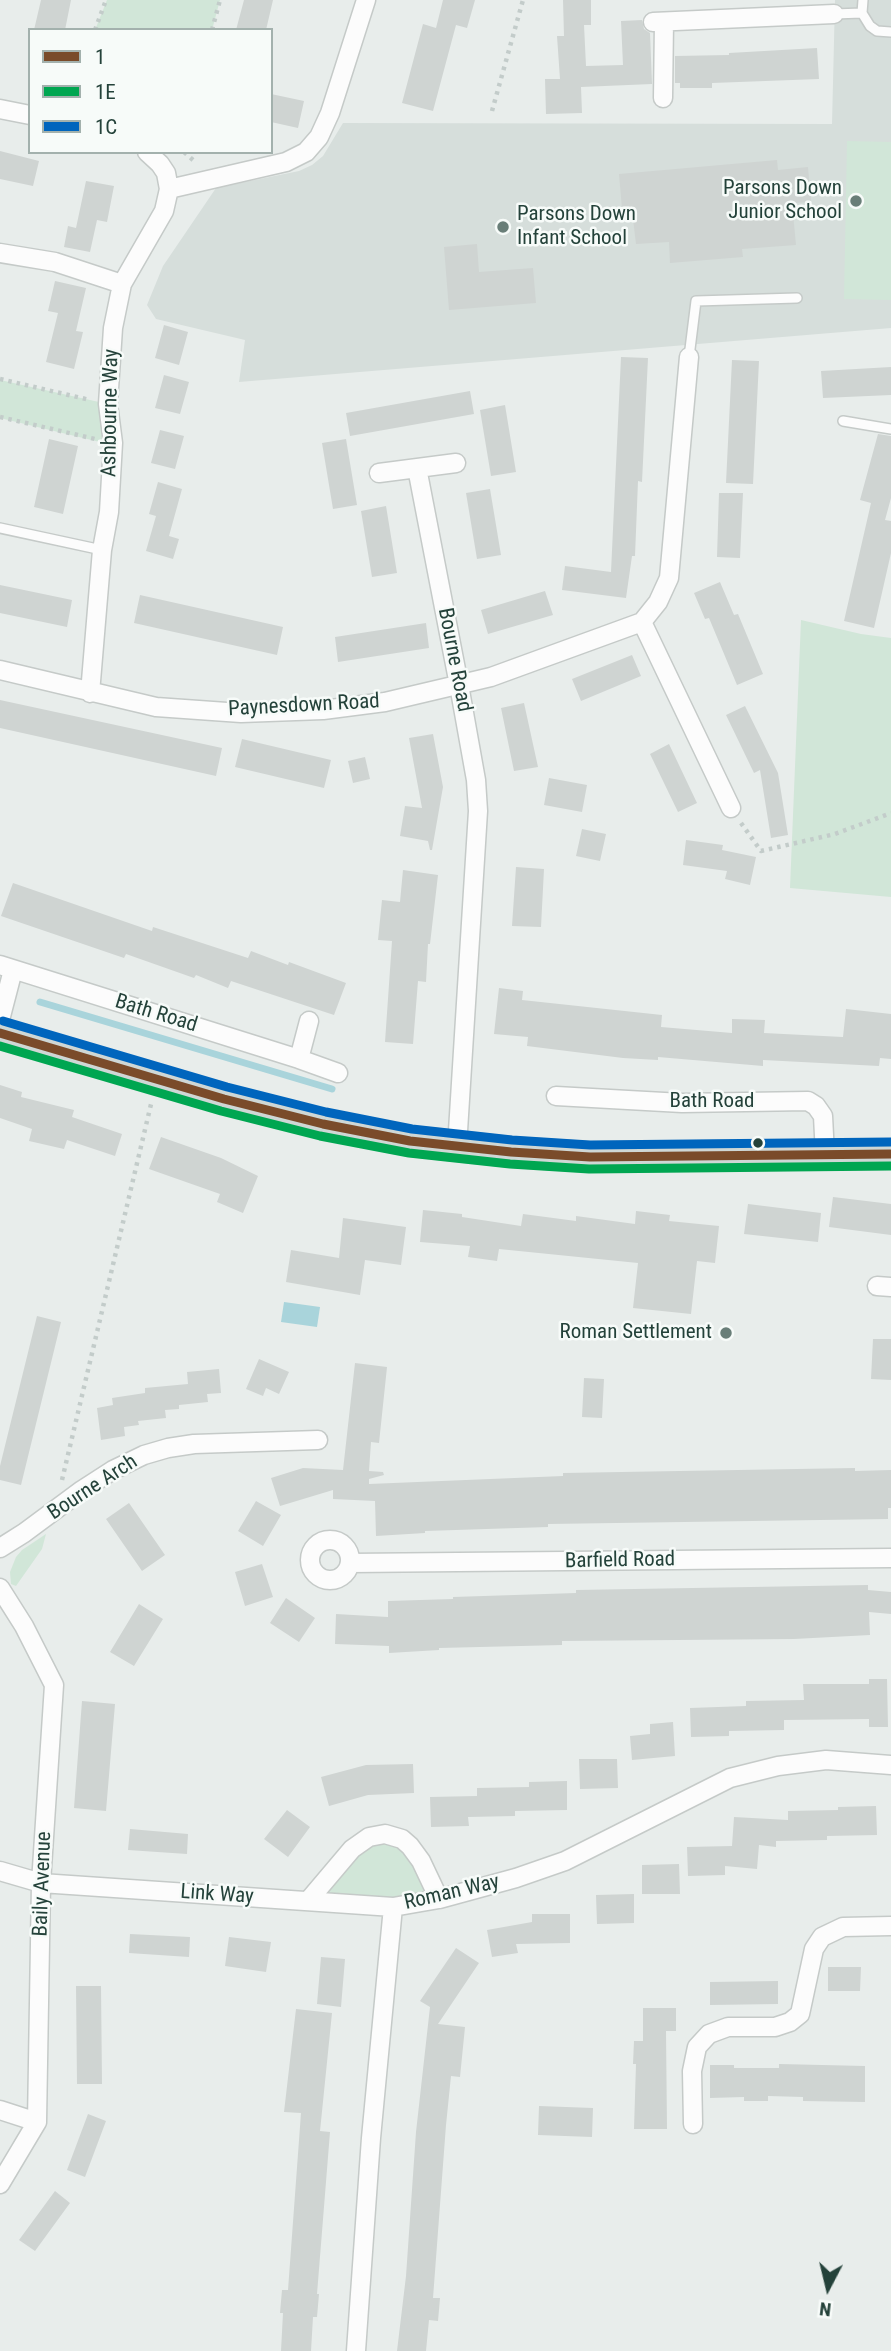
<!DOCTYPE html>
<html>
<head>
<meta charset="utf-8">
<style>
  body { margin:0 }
  #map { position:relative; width:891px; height:2351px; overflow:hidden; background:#e8edeb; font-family:"Roboto Condensed",sans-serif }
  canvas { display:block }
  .legend { position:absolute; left:28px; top:28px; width:245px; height:126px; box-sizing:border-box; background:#f7fbf9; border:2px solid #a3b1ad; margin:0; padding:9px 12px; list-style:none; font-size:21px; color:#24423a }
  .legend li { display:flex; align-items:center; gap:14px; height:35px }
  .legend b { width:35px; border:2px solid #a3b1ad }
  .north { position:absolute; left:793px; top:2253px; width:70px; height:70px; -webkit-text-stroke:5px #f7fbf9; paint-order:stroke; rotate:187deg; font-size:19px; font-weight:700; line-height:28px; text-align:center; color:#24423a }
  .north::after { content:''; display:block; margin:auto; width:24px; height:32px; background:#24423a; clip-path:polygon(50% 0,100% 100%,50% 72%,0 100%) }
</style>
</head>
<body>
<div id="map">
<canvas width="891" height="2351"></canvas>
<ul class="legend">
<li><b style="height:9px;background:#7a4b2a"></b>1</li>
<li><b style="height:9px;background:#00a651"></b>1E</li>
<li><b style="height:9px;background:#0065bd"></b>1C</li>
</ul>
<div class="north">N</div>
</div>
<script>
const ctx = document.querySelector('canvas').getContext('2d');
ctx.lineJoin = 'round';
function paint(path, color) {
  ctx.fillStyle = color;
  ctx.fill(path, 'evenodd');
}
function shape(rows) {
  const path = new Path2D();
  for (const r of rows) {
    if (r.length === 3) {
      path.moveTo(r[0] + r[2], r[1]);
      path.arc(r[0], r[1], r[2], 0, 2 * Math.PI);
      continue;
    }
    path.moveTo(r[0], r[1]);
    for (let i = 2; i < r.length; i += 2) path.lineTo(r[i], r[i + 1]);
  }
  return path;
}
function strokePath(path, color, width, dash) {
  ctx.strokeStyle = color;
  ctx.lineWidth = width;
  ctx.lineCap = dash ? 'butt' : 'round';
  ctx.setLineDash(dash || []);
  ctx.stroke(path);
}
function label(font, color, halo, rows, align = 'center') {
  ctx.font = font + ' "Roboto Condensed",sans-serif';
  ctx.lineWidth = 5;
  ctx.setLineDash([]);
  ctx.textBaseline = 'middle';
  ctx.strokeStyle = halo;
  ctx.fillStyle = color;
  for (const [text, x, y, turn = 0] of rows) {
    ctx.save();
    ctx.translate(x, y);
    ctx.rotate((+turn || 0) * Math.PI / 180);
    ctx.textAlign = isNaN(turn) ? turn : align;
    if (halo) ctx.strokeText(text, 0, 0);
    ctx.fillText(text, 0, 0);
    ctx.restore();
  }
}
const built = shape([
  [835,0,891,0,891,328,239,382,245,340,156,319,147,305,163,266,216,188,299,171,312,165,323,156,343,123,832,124]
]);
const green = shape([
  [107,0,220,0,212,30,95,30],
  [847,141,891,142,891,300,844,299],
  [0,380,108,404,104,443,0,418],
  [801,620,861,634,891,638,891,897,790,888],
  [46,1534,42,1549,16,1586,11,1584,10,1572,16,1557,22,1550],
  [394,1835,439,1899,308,1901,352,1849]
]);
const water = shape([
  [284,1302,320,1307,317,1327,281,1322]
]);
const stream = shape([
  [40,1002,332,1089]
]);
const building = shape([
  [41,0,71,0,65,30,34,30],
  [244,0,273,0,266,30,236,30],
  [443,0,475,0,467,28,456,25,433,111,402,103,423,24,436,28],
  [563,0,591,0,591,25,584,25,586,66,623,65,621,21,642,20,644,29,650,33,652,84,581,87,582,113,546,114,545,79,560,79,557,36,564,36],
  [817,48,819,79,712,83,712,88,680,88,680,83,675,83,675,56,729,55,729,53],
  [271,94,304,101,298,128,271,122],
  [0,151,39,161,33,186,0,179],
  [777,160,778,170,808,167,811,202,792,203,796,245,742,249,743,257,670,263,669,242,636,244,633,219,623,220,619,174],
  [86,181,114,186,107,222,97,220,90,252,64,247,68,226,76,228],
  [477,244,479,272,533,268,536,303,449,310,444,247],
  [55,281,86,288,76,331,83,332,74,369,46,362,58,313,48,311],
  [164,325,188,332,179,365,155,358],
  [621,357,648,358,642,482,638,481,635,556,632,556,626,598,562,590,565,566,611,572],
  [732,360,759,361,753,484,726,483],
  [891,367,891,395,823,398,821,371],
  [164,375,189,382,180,414,155,408],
  [470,391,474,414,350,436,346,413],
  [505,405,516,472,491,476,480,410],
  [160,430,184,436,175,469,151,463],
  [878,434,891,436,891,498,885,520,891,521,891,553,874,628,844,621,871,503,860,500],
  [49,439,78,446,63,514,34,507],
  [346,439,357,505,333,509,322,443],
  [158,482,182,489,169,536,179,539,173,559,146,551,156,516,149,514],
  [490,489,501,555,477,559,466,493],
  [719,493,743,493,740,558,717,557],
  [386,506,397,573,372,577,361,511],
  [720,582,734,615,738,614,763,674,737,685,709,618,705,619,694,593],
  [0,585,72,600,67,627,0,613],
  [545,591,553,615,488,634,481,610],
  [140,595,283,627,277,655,134,623],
  [426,623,429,648,338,662,335,637],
  [632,655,641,676,581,701,572,679],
  [0,700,222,748,216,776,0,728],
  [524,703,538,767,514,771,501,708],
  [745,706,778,773,788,835,771,838,760,770,754,773,726,715],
  [433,734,443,787,432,850,430,850,428,841,400,836,405,806,422,808,409,738],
  [242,739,331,760,324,788,235,767],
  [669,744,697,803,678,812,650,754],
  [365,757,370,779,353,783,348,761],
  [549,778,587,785,582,812,544,805],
  [582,829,606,834,600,861,576,856],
  [686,840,723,845,722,850,756,857,750,885,725,879,727,871,683,865],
  [516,867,544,869,541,927,512,926],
  [403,870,438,875,430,944,428,944,426,982,418,981,413,1044,385,1042,392,941,378,940,382,900,400,902],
  [13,883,152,931,153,927,248,958,251,951,288,965,289,962,346,983,334,1015,231,981,228,988,196,975,194,978,126,954,124,958,1,916],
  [499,988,523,991,522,1000,662,1015,661,1027,732,1033,732,1019,765,1020,764,1033,843,1037,846,1009,891,1014,891,1059,880,1058,879,1066,763,1060,763,1066,658,1057,658,1060,623,1058,527,1046,528,1037,494,1034],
  [0,1085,22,1092,21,1097,74,1110,72,1117,122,1134,115,1156,67,1140,64,1149,29,1141,32,1129,0,1118],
  [161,1137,221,1158,258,1176,243,1213,217,1202,220,1194,149,1169],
  [833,1197,891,1204,891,1235,829,1227],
  [748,1204,821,1213,818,1242,744,1234],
  [423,1210,462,1214,462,1217,521,1226,523,1214,576,1221,576,1216,635,1224,636,1211,670,1215,669,1221,719,1226,715,1263,697,1261,691,1314,633,1308,638,1263,499,1249,497,1261,468,1257,470,1246,420,1242],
  [343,1218,406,1227,401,1265,365,1260,360,1295,286,1282,291,1250,339,1258],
  [37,1316,61,1322,21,1485,0,1480,0,1466],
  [873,1339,891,1339,891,1380,871,1379],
  [259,1359,289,1372,279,1394,266,1388,263,1396,246,1389],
  [355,1363,387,1367,379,1443,371,1442,369,1471,383,1472,384,1475,369,1479,369,1484,563,1476,563,1473,855,1468,855,1471,891,1470,891,1508,888,1508,888,1519,548,1524,548,1527,425,1531,425,1533,376,1536,375,1501,333,1499,333,1490,280,1506,271,1478,303,1468,343,1470],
  [219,1369,221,1393,207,1394,208,1402,179,1405,179,1409,165,1410,166,1418,138,1421,139,1425,124,1427,125,1436,101,1440,97,1408,113,1405,112,1398,145,1393,145,1388,188,1384,187,1372],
  [584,1378,604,1379,602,1418,582,1417],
  [256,1501,281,1515,263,1546,238,1531],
  [129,1503,165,1555,142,1571,106,1519],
  [262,1564,273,1597,245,1606,235,1572],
  [868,1585,868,1590,891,1592,891,1614,869,1612,870,1635,794,1639,562,1641,562,1645,439,1648,439,1650,389,1653,389,1646,335,1644,336,1614,388,1617,388,1601,453,1599,453,1597,576,1593,576,1590],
  [286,1598,315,1618,299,1642,270,1623],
  [139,1604,163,1619,134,1666,110,1652],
  [869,1679,887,1679,888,1727,869,1727,869,1719,784,1720,784,1730,729,1731,729,1736,691,1737,690,1708,746,1706,746,1701,804,1700,803,1684,869,1684],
  [82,1701,115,1704,106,1811,74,1808],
  [673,1722,675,1756,632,1760,630,1736,650,1734,650,1724],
  [579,1759,617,1759,618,1788,580,1789],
  [413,1764,414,1793,368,1795,329,1806,321,1777,366,1765],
  [567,1781,567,1810,515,1811,515,1816,468,1817,469,1826,431,1827,430,1797,477,1796,477,1788,529,1787,529,1782],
  [876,1806,877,1835,827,1836,827,1840,776,1841,776,1847,759,1845,757,1869,725,1866,725,1875,688,1876,687,1847,732,1846,734,1817,788,1820,788,1811,838,1810,838,1807],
  [287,1810,310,1827,288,1857,264,1839],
  [130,1829,188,1834,187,1854,128,1850],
  [679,1864,680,1894,642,1894,642,1865],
  [634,1894,634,1923,597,1924,596,1895],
  [532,1914,570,1914,570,1943,516,1944,518,1953,492,1957,487,1930,532,1922],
  [130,1934,190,1937,189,1957,129,1953],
  [229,1937,271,1942,266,1972,225,1966],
  [456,1948,479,1963,438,2024,465,2027,460,2077,451,2076,446,2125,433,2298,440,2298,438,2321,429,2320,426,2351,397,2351,406,2276,416,2132,430,2007,420,2001],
  [321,1957,345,1959,341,2007,317,2004],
  [828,1967,861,1967,860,1991,828,1991],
  [778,1981,778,2004,710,2005,710,1982],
  [76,1986,101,1986,102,2084,77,2084],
  [643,2008,676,2008,676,2031,666,2031,667,2129,634,2129,636,2064,633,2064,634,2041,643,2041],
  [296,2009,332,2013,320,2131,330,2132,317,2294,319,2294,317,2317,313,2317,311,2351,281,2351,283,2313,280,2313,282,2290,288,2290,301,2113,284,2112],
  [779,2064,865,2066,865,2102,803,2101,803,2097,768,2096,768,2101,744,2101,744,2097,710,2098,710,2065,734,2065,734,2068,779,2068],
  [539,2106,593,2108,592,2137,538,2135],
  [88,2114,106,2121,85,2177,67,2170],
  [55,2191,70,2203,35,2251,19,2240]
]);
const path = shape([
  [95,30,106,0],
  [212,30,220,0],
  [492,111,523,0],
  [184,152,193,160],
  [0,379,90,400],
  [0,417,95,439],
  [741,823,761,851,835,834,891,813],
  [62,1480,152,1100]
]);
const service = shape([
  [863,0,862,13,870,26,877,31,891,32],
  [834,14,862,13],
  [689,357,696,301,797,298],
  [843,421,891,429],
  [0,528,102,550]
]);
const minor = shape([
  [653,22,834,14],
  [663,98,664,22],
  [0,109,30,115],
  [169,189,286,162,306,152,319,137,330,113,366,0],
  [0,253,55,262,122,284],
  [417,468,459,685,476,780,478,811,457,1147],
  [379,473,456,463],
  [642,622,731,808],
  [0,670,156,707,241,713,323,710,385,702,491,677,642,622,658,602,669,578,689,357],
  [90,693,102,550,109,512,113,443,108,404,113,328,122,284,164,211,169,189,166,173,160,164,147,152],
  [0,965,299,1059,338,1073],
  [0,1020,13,970],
  [299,1059,309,1021],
  [556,1096,682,1103,808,1101,816,1106,823,1116,825,1155],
  [877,1286,891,1287],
  [330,1560,20],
  [0,1548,24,1533,82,1490,113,1470,144,1455,168,1448,194,1444,318,1440],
  [350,1563,891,1558],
  [0,1588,24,1626,54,1685,41,1883,37,2122,0,2184],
  [0,1871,41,1883,393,1907],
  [308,1901,352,1849,369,1837,385,1834,402,1839,410,1846,421,1861,439,1899],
  [0,2110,37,2122],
  [693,2124,692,2071,697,2047,709,2034,728,2027,775,2027,790,2022,800,2014,814,1949,822,1937,843,1927,891,1926],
  [356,2351,371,2138,393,1907,439,1899,516,1878,565,1861,730,1778,778,1766,826,1760,891,1765]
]);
const primary = shape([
  [0,1033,224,1099,323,1124,410,1141,511,1152,590,1157,891,1154]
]);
const bus1 = shape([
  [0,1033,224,1099,323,1124,410,1141,511,1152,590,1157,891,1154]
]);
const bus2 = shape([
  [0,1046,221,1111,320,1136,409,1153,510,1164,589,1169,891,1166]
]);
const bus3 = shape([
  [3,1021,227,1087,326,1112,412,1129,512,1140,590,1145,891,1142]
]);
const markers = [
  [856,201,7,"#697e78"],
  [503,227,7,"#697e78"],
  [758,1143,6,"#24423a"],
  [726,1333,7,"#697e78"]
];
const poiNames = [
  ["Parsons Down",842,189],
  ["Junior School",842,213],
  ["Parsons Down",517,215,"left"],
  ["Infant School",517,239,"left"],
  ["Roman Settlement",712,1333]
];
const streetNames = [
  ["Ashbourne Way",111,413,-89],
  ["Bourne Road",454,660,79],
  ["Paynesdown Road",304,706,-3],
  ["Bath Road",156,1014,17],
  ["Bath Road",712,1102],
  ["Bourne Arch",93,1488,-33],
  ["Barfield Road",620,1561,-1],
  ["Baily Avenue",43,1884,-88],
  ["Roman Way",452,1893,-13],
  ["Link Way",217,1895,4]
];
paint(built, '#d6dedb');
paint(green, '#d1e6d8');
paint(water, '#a9d4db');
strokePath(stream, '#a9d4db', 7);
paint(building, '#cfd4d2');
strokePath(service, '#c5cac8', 12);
strokePath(minor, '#c5cac8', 21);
strokePath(primary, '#c3ccc9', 32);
strokePath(path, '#c3ccca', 4.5, [3.5, 5]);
strokePath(service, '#fcfcfc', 9);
strokePath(minor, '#fcfcfc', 18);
strokePath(primary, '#cfd7d5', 28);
strokePath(bus1, '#7a4b2a', 9);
strokePath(bus2, '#00a651', 9);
strokePath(bus3, '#0065bd', 9);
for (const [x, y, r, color] of markers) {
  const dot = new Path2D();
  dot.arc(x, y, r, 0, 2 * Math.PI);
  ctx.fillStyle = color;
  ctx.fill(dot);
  strokePath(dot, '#f7fbf9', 2.5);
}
label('21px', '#24423a', '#f7fbf9', poiNames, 'right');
label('21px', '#24423a', '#f7fbf9', streetNames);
</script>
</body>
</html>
